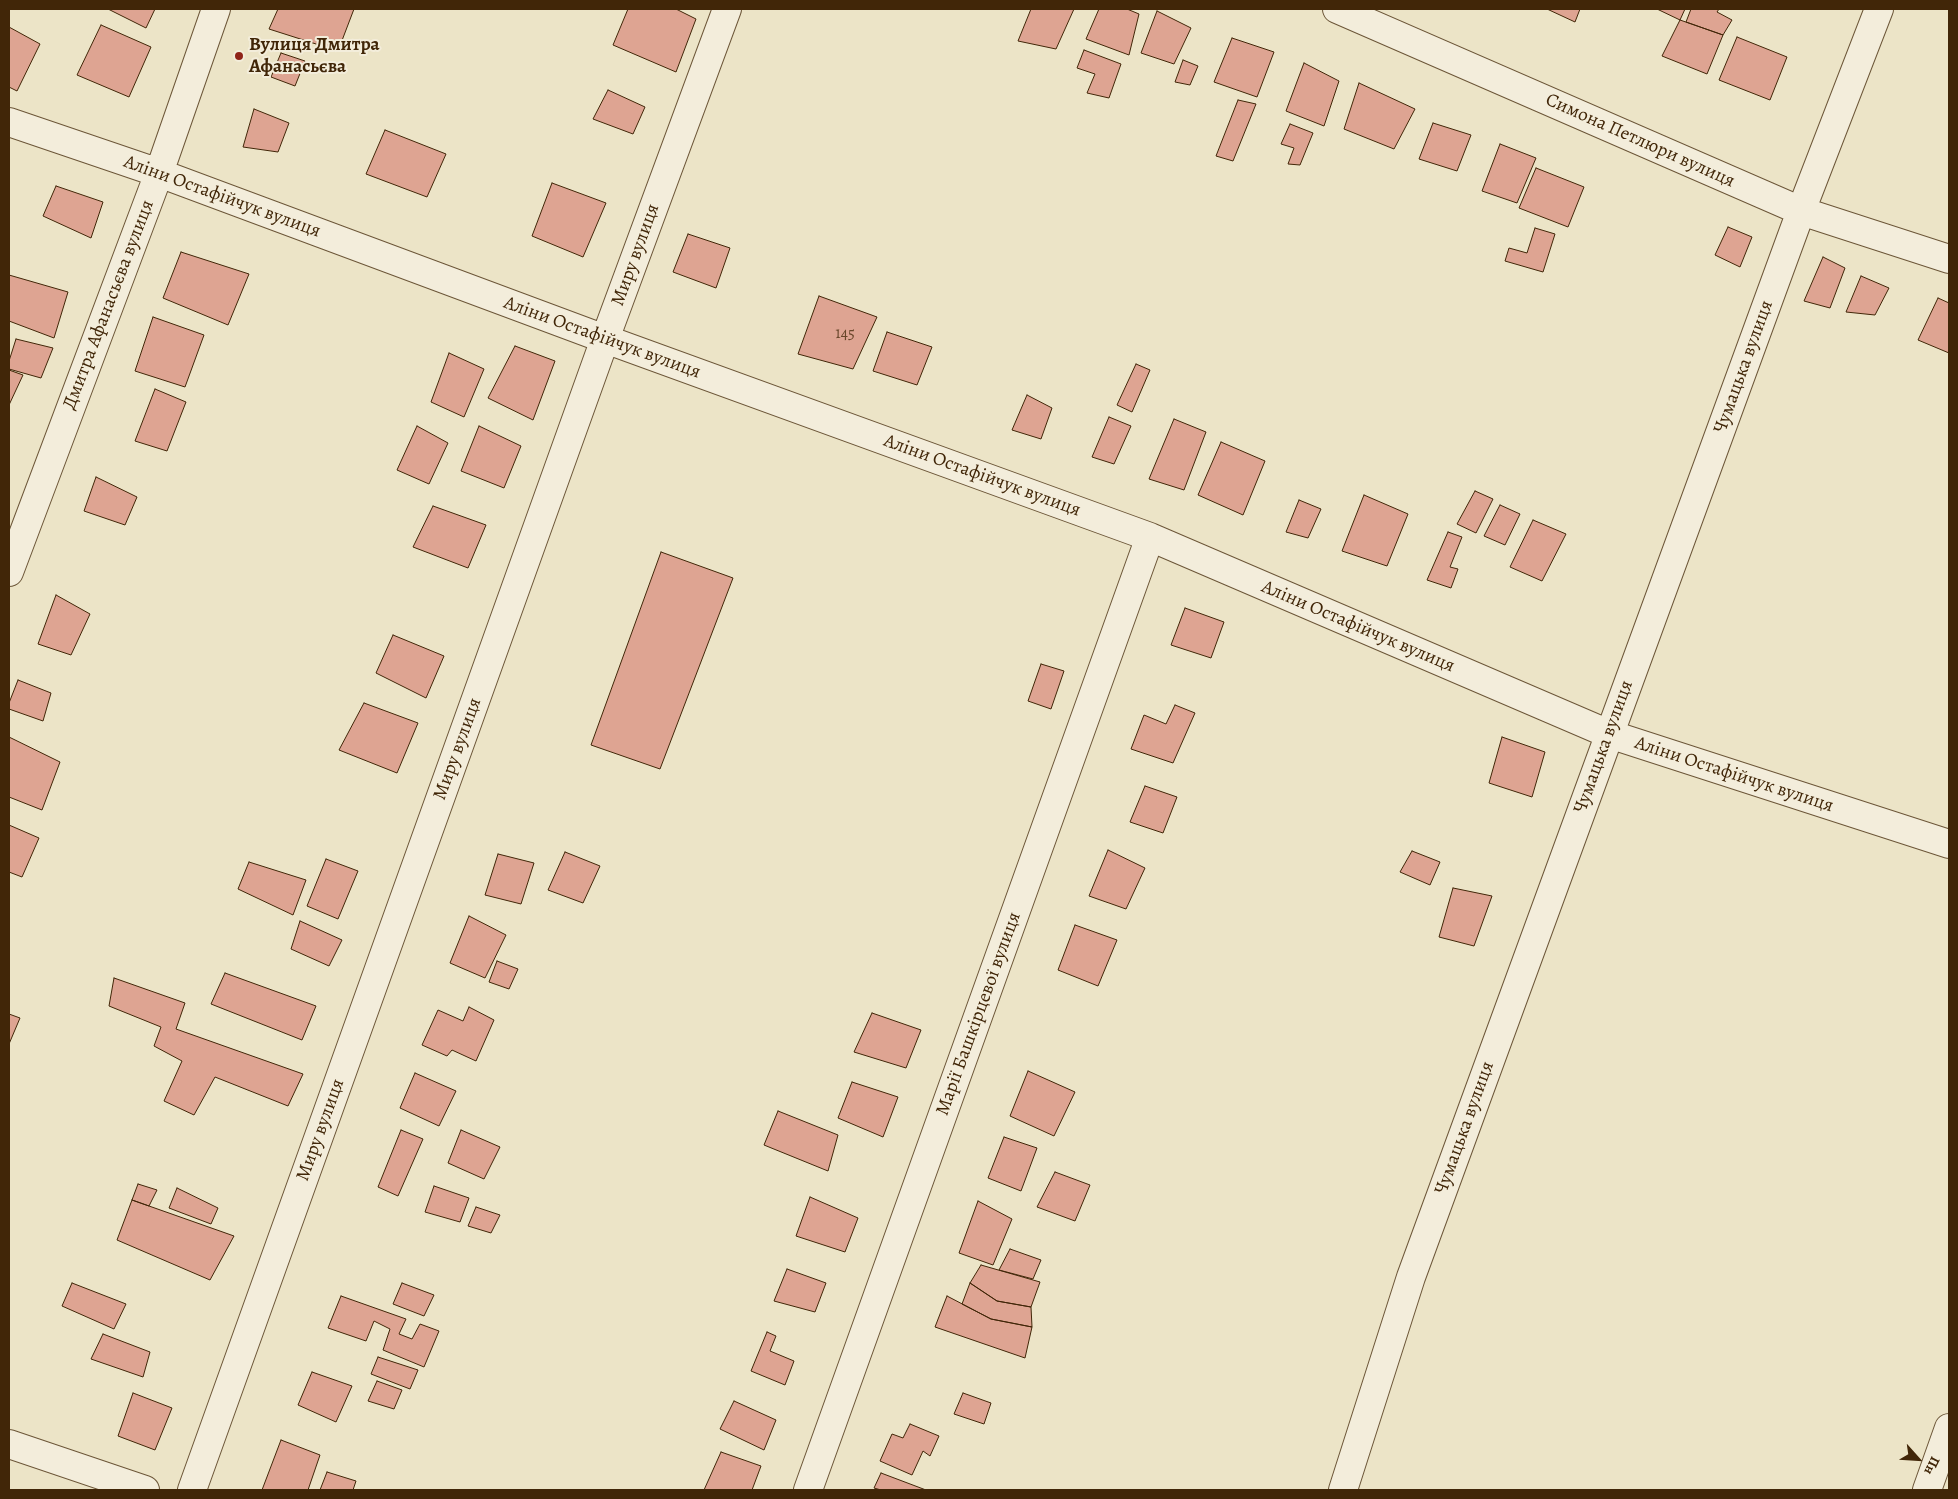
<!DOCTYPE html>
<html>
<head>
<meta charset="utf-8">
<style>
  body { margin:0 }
  #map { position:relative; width:1958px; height:1499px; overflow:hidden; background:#ece4c7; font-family:Alegreya,serif }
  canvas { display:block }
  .frame { position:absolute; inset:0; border:10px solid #412608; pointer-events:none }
  .north { position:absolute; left:1893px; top:1434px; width:50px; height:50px; -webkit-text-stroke:4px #f3eddb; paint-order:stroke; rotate:116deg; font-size:14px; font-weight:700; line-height:20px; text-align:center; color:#412608 }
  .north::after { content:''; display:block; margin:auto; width:18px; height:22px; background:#412608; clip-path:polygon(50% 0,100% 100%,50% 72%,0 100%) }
</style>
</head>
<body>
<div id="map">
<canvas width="1958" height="1499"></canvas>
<div class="frame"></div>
<div class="north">Пн</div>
</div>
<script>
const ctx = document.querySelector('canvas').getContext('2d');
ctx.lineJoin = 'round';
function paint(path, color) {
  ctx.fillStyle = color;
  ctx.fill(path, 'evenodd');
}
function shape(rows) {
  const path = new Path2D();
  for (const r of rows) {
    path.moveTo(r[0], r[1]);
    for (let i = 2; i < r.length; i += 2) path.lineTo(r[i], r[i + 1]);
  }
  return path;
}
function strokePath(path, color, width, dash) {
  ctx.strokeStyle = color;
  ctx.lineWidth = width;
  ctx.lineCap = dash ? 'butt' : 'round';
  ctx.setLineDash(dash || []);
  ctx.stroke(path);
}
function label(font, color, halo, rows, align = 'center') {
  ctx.font = font + ' Alegreya,serif';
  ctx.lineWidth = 4;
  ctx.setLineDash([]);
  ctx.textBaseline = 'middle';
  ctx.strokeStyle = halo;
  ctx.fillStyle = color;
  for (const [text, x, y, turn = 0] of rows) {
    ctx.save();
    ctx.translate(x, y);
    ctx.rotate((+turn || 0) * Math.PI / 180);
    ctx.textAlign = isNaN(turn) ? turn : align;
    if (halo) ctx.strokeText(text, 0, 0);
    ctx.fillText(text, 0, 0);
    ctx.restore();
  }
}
const building = shape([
  [108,9,155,9,146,28,108,9],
  [278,9,354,9,338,51,269,29,278,9],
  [628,9,676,9,696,19,676,72,613,45,628,9],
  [1031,9,1074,9,1056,49,1018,41,1031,9],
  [1099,9,1127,9,1139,14,1129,55,1086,39,1099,9],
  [1547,9,1580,9,1575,22,1547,9],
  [1657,9,1685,9,1680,20,1657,9],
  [1691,9,1719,9,1717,12,1732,20,1723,35,1686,22,1691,9],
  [1157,11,1191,28,1174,64,1141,53,1157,11],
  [1680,20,1723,35,1707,74,1662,56,1680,20],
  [101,25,151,47,129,97,77,75,101,25],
  [9,27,40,44,17,91,9,87,9,27],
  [1737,37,1787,57,1770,100,1719,80,1737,37],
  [1232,38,1274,52,1257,97,1214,82,1232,38],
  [1084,50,1121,64,1109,98,1087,93,1095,74,1077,68,1084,50],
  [281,53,305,61,295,86,271,77,281,53],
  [1183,60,1198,66,1190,85,1175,82,1183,60],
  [1304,63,1339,81,1324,126,1286,111,1304,63],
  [1359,83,1415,109,1394,149,1344,129,1359,83],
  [608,90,645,107,633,134,593,119,608,90],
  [1238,100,1256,104,1233,161,1216,156,1238,100],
  [254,109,289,123,278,152,243,147,254,109],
  [1433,123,1471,135,1457,171,1419,159,1433,123],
  [1290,124,1313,133,1300,165,1288,164,1294,148,1281,144,1290,124],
  [385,130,446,154,427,197,366,174,385,130],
  [1500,144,1536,158,1517,203,1482,191,1500,144],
  [1536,168,1584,187,1568,227,1519,208,1536,168],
  [552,183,606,203,583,257,532,236,552,183],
  [56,186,103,202,91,238,43,216,56,186],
  [1728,227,1752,237,1740,267,1715,255,1728,227],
  [1535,228,1555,234,1543,272,1505,261,1509,248,1527,253,1535,228],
  [688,234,730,248,716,288,673,272,688,234],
  [181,252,249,274,228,325,163,298,181,252],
  [1823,257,1845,268,1830,308,1804,301,1823,257],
  [9,275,68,292,54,338,9,321,9,275],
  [1861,276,1889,288,1875,315,1846,312,1861,276],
  [819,296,877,317,853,369,798,354,819,296],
  [1938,298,1949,303,1949,353,1918,340,1938,298],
  [153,317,204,335,185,387,135,371,153,317],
  [887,332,932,347,917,385,873,371,887,332],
  [16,339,53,348,41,378,9,369,9,361,16,339],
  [515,346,555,361,533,420,488,398,515,346],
  [449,353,484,369,464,417,431,402,449,353],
  [1136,364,1150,370,1132,412,1117,405,1136,364],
  [9,370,23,375,9,405,9,370],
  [155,389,186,402,167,451,135,441,155,389],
  [1027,395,1052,408,1041,439,1012,430,1027,395],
  [1109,417,1131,426,1114,464,1092,457,1109,417],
  [1174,419,1206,432,1184,490,1149,479,1174,419],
  [417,426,448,443,429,484,397,470,417,426],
  [479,426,521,446,504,488,461,471,479,426],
  [1221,442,1265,461,1243,515,1198,495,1221,442],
  [96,477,137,497,125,525,84,511,96,477],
  [1475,491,1493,499,1476,533,1457,524,1475,491],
  [1364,495,1408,514,1387,566,1342,551,1364,495],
  [1299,500,1321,509,1308,538,1286,532,1299,500],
  [1500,505,1520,514,1505,545,1484,536,1500,505],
  [433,506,486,525,468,568,413,547,433,506],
  [1533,520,1566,534,1542,581,1510,567,1533,520],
  [1448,532,1462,537,1450,567,1458,569,1451,588,1427,580,1448,532],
  [661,552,733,578,660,769,591,745,661,552],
  [56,595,90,614,71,655,38,644,56,595],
  [1185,608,1224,622,1211,658,1171,645,1185,608],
  [393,635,444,656,426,698,376,673,393,635],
  [1041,664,1064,671,1051,709,1028,701,1041,664],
  [18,680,51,693,43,721,9,709,9,703,18,680],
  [364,703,418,723,397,773,339,750,364,703],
  [1175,705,1195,713,1173,763,1131,749,1144,715,1166,724,1175,705],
  [9,737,60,762,42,810,9,797,9,737],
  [1502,737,1545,752,1532,797,1489,783,1502,737],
  [1145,786,1177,797,1163,833,1130,822,1145,786],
  [9,825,39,838,22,877,9,872,9,825],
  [1108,850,1145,868,1126,909,1089,896,1108,850],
  [1412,851,1440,862,1430,885,1400,872,1412,851],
  [565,852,600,866,583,903,548,890,565,852],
  [498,854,534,863,521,904,485,895,498,854],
  [326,859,358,871,338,919,307,906,326,859],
  [249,862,306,880,293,915,238,889,249,862],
  [1453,888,1492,896,1474,946,1439,937,1453,888],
  [469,916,506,935,485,978,450,963,469,916],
  [300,921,342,940,329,966,291,949,300,921],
  [1075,925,1117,940,1098,986,1058,970,1075,925],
  [497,961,518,969,509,989,489,982,497,961],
  [225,973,316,1006,302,1040,211,1004,225,973],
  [114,978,185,1003,176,1029,303,1074,288,1106,215,1077,194,1115,164,1101,182,1061,154,1046,161,1027,109,1006,114,978],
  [469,1007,494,1020,476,1061,452,1050,447,1056,422,1045,438,1010,463,1021,469,1007],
  [872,1013,921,1030,906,1068,854,1052,872,1013],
  [9,1014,20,1018,9,1044,9,1014],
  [1028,1071,1075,1092,1054,1136,1010,1116,1028,1071],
  [415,1073,456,1091,439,1126,400,1108,415,1073],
  [852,1082,898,1097,883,1137,838,1118,852,1082],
  [778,1111,838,1135,828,1171,764,1145,778,1111],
  [401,1130,423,1139,398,1196,378,1187,401,1130],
  [461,1130,500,1147,484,1179,448,1163,461,1130],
  [1004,1137,1037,1148,1021,1191,988,1178,1004,1137],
  [1055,1172,1090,1185,1075,1221,1037,1207,1055,1172],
  [138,1184,157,1190,149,1206,132,1200,138,1184],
  [434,1186,469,1198,460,1222,425,1212,434,1186],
  [177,1188,218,1208,211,1224,169,1208,177,1188],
  [810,1197,858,1218,845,1252,796,1236,810,1197],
  [132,1200,234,1236,210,1280,117,1240,132,1200],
  [978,1201,1012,1219,993,1265,959,1253,978,1201],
  [476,1207,500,1215,491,1233,468,1226,476,1207],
  [1010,1249,1041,1260,1033,1279,999,1270,1010,1249],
  [981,1265,1040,1282,1031,1307,997,1301,970,1283,981,1265],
  [787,1269,826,1283,815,1312,774,1301,787,1269],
  [72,1283,126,1304,114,1329,62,1306,72,1283],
  [402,1283,434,1295,424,1316,393,1304,402,1283],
  [970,1283,997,1301,1031,1307,1032,1327,991,1319,962,1304,970,1283],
  [341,1296,406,1319,399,1334,412,1339,420,1324,439,1331,424,1367,383,1350,390,1329,374,1321,366,1341,328,1328,341,1296],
  [947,1296,991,1319,1032,1327,1025,1358,935,1327,947,1296],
  [767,1332,776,1336,770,1351,794,1361,785,1385,751,1371,767,1332],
  [103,1334,150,1352,143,1377,91,1359,103,1334],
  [378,1357,418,1370,410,1389,371,1374,378,1357],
  [312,1372,352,1386,336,1422,298,1405,312,1372],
  [377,1381,402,1390,394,1409,368,1401,377,1381],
  [133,1393,172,1408,155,1450,118,1436,133,1393],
  [963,1393,991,1403,984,1424,954,1414,963,1393],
  [734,1401,776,1420,764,1450,720,1429,734,1401],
  [910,1424,939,1436,930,1456,923,1451,912,1475,880,1461,892,1434,903,1438,910,1424],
  [281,1440,320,1455,308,1490,262,1490,281,1440],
  [721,1452,761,1466,752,1490,704,1490,721,1452],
  [327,1472,356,1481,353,1490,320,1490,327,1472],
  [881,1473,926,1490,881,1490,874,1488,881,1473]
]);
const street = shape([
  [1337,9,1801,211,1949,259],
  [9,122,159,173,605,339,1150,537,1609,734,1949,844],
  [9,572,159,173,216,9],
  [9,1444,145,1490],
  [192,1490,605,339,727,9],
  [808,1490,1150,537],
  [1343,1490,1411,1277,1801,211,1879,9],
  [1927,1490,1949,1428]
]);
const markers = [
  [239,56,5,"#8f2418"]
];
const numberNames = [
  ["145",845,334]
];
const poiNames = [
  ["Вулиця Дмитра",249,45],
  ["Афанасьєва",249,67]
];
const streetNames = [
  ["Симона Петлюри вулиця",1640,141,24],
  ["Алiни Остафійчук вулиця",222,197,20],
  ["Миру вулиця",636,255,-70],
  ["Дмитра Афанасьєва вулиця",109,305,-69],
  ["Алiни Остафійчук вулиця",602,338,20],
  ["Чумацька вулиця",1744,367,-70],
  ["Алiни Остафійчук вулиця",982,476,20],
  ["Алiни Остафійчук вулиця",1358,627,23],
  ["Чумацька вулиця",1604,747,-70],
  ["Миру вулиця",458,749,-70],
  ["Алiни Остафійчук вулиця",1734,775,18],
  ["Марії Башкірцевої вулиця",979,1014,-70],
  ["Чумацька вулиця",1465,1128,-70],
  ["Миру вулиця",321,1130,-70]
];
paint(building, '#dea492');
strokePath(building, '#412608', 1);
strokePath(street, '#6c5638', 30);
strokePath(street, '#f3eddb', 28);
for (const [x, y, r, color] of markers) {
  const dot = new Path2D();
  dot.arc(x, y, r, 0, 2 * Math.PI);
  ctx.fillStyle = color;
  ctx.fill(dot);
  strokePath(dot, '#f3eddb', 2);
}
label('16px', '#68462a', null, numberNames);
label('bold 19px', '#412608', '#f3eddb', poiNames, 'left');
label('19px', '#412608', '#f3eddb', streetNames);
</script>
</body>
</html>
